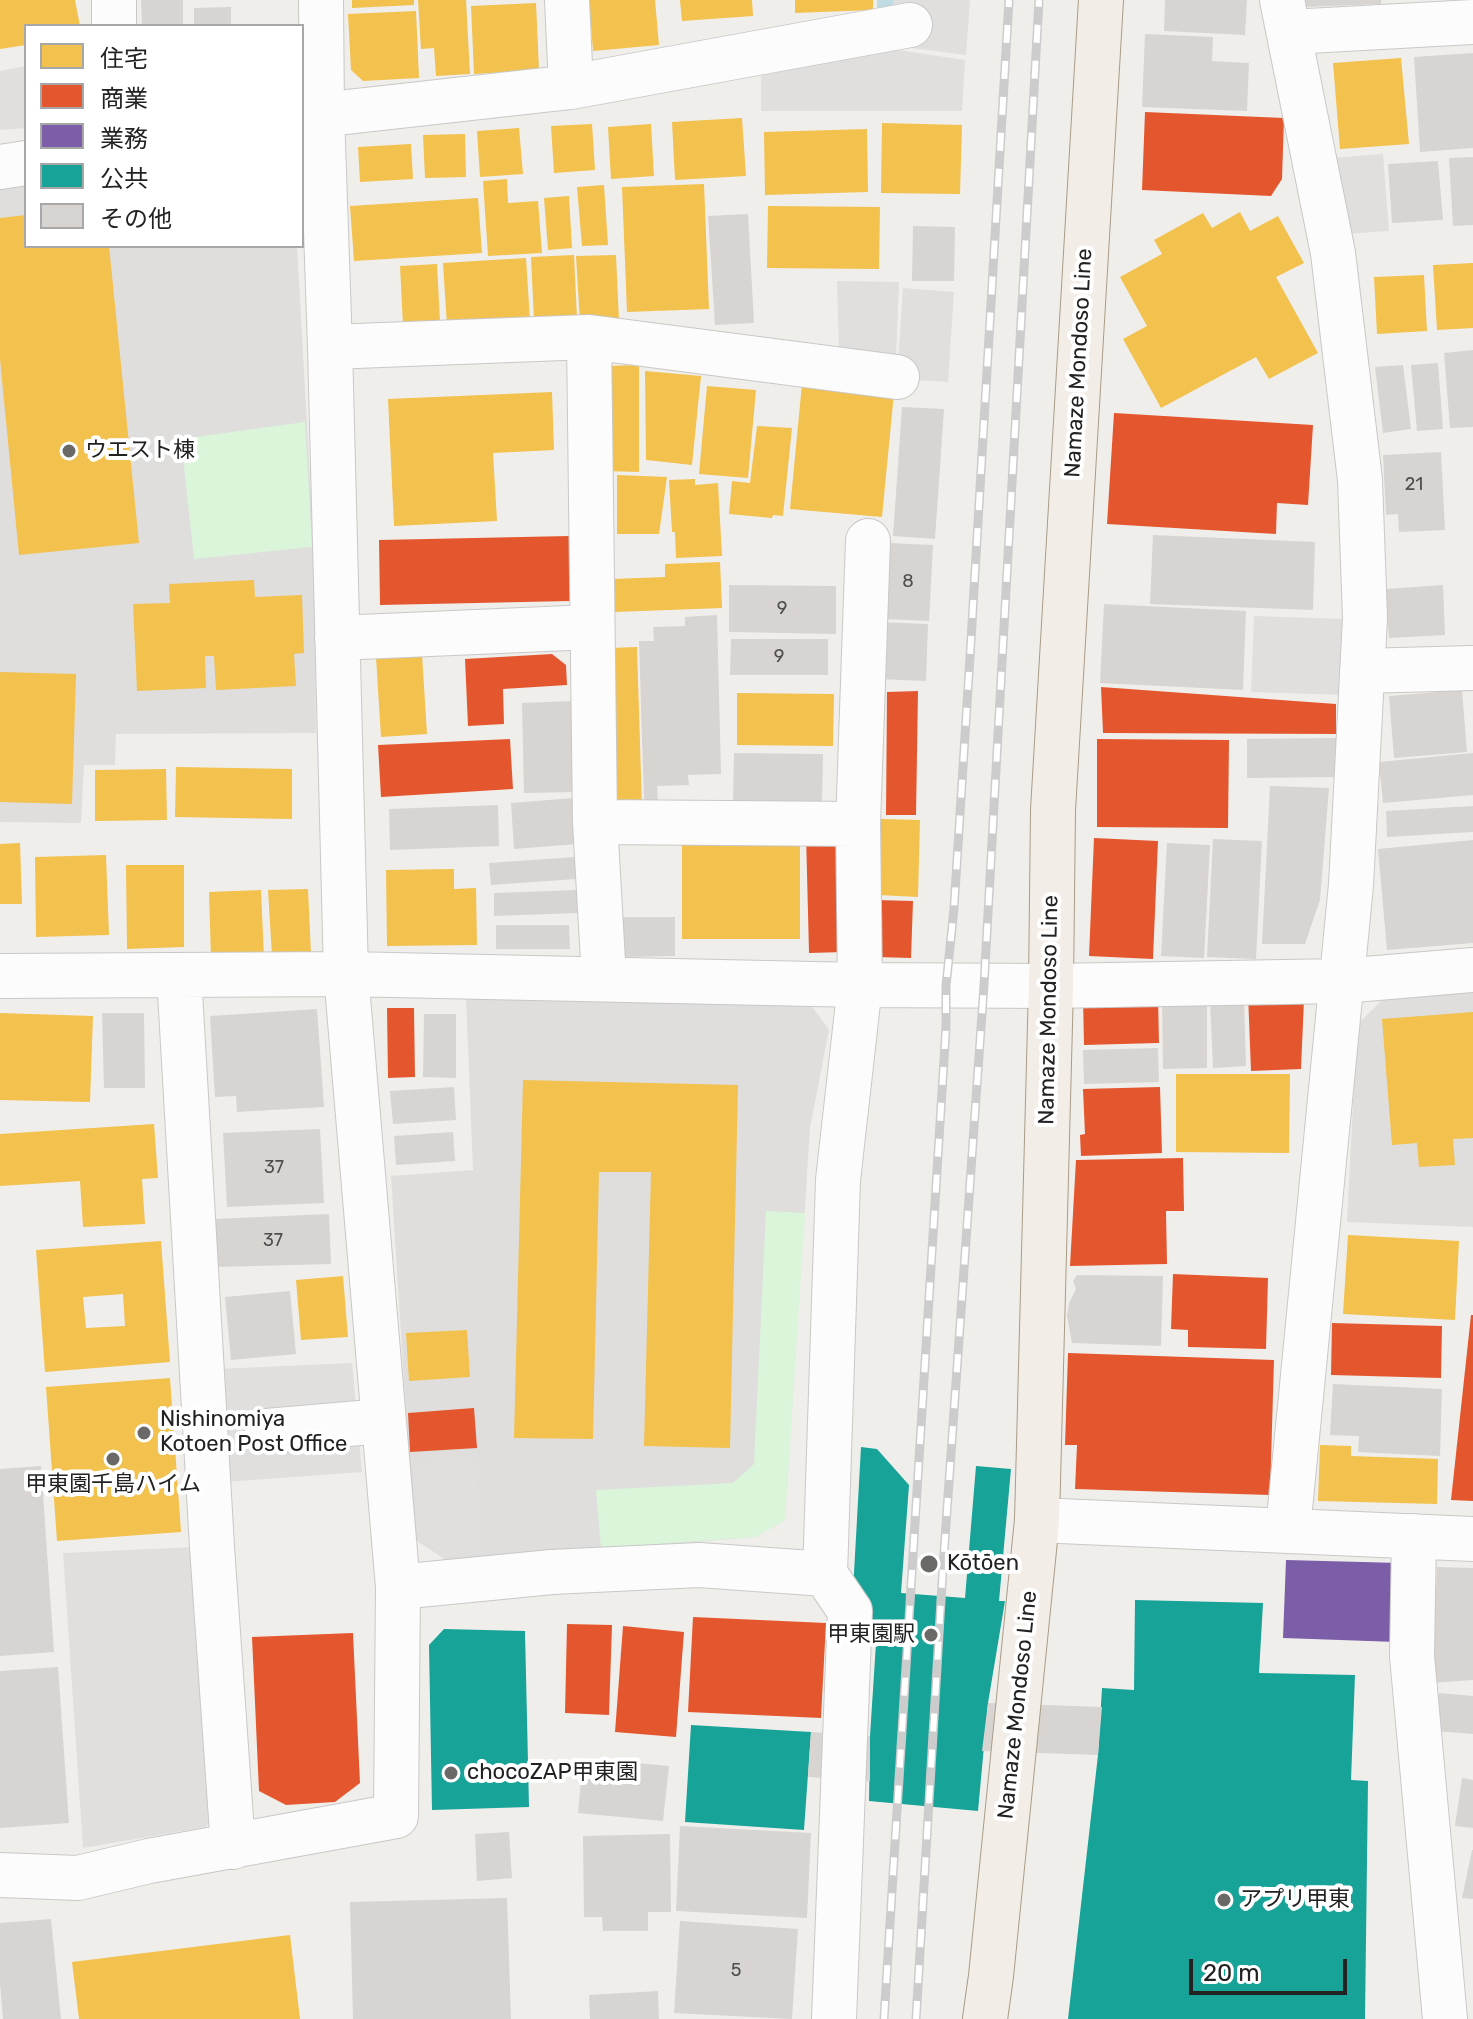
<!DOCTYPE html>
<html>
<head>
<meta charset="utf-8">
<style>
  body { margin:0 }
  #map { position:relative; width:1473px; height:2019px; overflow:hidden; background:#f0eeeb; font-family:Rubik,"Noto Sans JP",sans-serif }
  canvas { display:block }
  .legend { position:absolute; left:24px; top:24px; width:280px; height:224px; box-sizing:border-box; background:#fff; border:2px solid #a7a7a7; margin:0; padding:10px 14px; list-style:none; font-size:24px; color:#222 }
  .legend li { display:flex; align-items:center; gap:16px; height:40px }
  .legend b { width:40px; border:2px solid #a7a7a7 }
  .scale { position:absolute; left:1189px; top:1959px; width:158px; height:36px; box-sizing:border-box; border:4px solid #222; border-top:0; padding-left:10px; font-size:24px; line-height:28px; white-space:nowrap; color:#222; -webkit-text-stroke:6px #fff; paint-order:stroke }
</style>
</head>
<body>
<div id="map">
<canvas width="1473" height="2019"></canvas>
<ul class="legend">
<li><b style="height:22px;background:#f2c14e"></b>住宅</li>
<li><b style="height:22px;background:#e4572e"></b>商業</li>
<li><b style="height:22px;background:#7b5ea7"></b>業務</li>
<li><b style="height:22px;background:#17a398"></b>公共</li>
<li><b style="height:22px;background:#d7d4d2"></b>その他</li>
</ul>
<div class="scale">20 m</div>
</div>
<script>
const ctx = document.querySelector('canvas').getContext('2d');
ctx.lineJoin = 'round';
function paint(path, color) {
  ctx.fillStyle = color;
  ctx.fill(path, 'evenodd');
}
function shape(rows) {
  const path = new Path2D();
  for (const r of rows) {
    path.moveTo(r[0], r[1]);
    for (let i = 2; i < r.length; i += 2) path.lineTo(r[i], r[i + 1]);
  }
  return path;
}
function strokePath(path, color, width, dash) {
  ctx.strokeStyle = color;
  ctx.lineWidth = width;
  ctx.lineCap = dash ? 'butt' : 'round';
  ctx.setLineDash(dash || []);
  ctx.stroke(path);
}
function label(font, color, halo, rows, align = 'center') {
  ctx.font = font + ' Rubik,"Noto Sans JP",sans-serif';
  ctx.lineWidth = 8;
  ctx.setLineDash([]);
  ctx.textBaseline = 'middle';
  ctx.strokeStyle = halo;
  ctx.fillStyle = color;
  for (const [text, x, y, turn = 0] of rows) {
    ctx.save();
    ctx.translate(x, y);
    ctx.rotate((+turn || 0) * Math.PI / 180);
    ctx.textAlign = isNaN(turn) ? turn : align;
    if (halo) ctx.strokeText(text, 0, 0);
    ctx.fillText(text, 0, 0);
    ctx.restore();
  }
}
const residential = shape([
  [26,179,26,246,297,246,314,549,316,733,116,734,115,765,84,765,81,823,0,822,0,182],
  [1473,987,1473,1227,1347,1222,1357,1025,1390,992],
  [466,997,806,998,829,1030,810,1128,785,1520,756,1537,449,1562,414,1539,391,1176,473,1170]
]);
const park = shape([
  [305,422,312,547,194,559,181,439],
  [766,1211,805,1213,785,1520,756,1537,601,1548,596,1490,733,1483,754,1464]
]);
const parking = shape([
  [893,0,970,0,966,55,889,45],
  [885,48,965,60,962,111,761,111,761,76],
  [26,66,26,128,0,130,0,71],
  [1383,154,1389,231,1345,234,1331,158],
  [837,281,899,282,896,359,839,353],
  [903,288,954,292,948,382,897,379],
  [1254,616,1344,619,1344,695,1251,692],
  [352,1363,362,1472,224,1482,217,1369],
  [474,1459,481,1554,445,1557,418,1533,414,1463],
  [195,1547,216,1808,206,1827,83,1848,63,1553]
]);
const homes = shape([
  [0,0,75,0,80,26,26,26,26,45,0,49],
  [352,0,414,0,414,5,352,8],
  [418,0,466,0,470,74,436,76,434,48,421,49],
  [589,0,655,0,659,45,593,51],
  [680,0,752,0,753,16,682,21],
  [795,0,873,0,873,10,795,13],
  [536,3,539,70,474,74,471,6],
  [416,11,419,78,363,81,351,70,348,14],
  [1401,58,1409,144,1340,149,1333,63],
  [742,118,746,176,675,180,672,122],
  [882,123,962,125,960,194,881,193],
  [592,124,595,170,554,173,551,126],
  [651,124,654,176,611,179,608,127],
  [519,128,523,174,480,177,477,131],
  [867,129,868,192,765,195,764,132],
  [465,134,466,177,425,178,423,135],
  [411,144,413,179,360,182,358,147],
  [507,179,508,203,538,201,542,253,488,256,483,181],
  [704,184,709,309,627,312,622,187],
  [604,185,608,245,582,246,577,187],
  [569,196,572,248,548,250,544,198],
  [478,198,482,253,354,261,350,206],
  [768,206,880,207,879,269,767,268],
  [1240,212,1250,231,1278,216,1304,263,1276,277,1318,353,1269,379,1256,357,1161,408,1123,339,1147,326,1120,277,1162,254,1154,240,1203,213,1212,228],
  [26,215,26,246,109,246,139,543,19,555,0,359,0,218],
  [574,255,577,318,534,320,531,257],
  [616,255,619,321,580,322,576,256],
  [526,258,530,321,447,326,443,263],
  [1473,263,1473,328,1437,330,1433,265],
  [437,264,440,322,403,325,400,266],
  [1424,275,1427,331,1377,334,1374,277],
  [639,365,639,472,606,471,607,366],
  [645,371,701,376,692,465,646,460],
  [802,384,894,393,882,517,790,509],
  [707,386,756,390,748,478,699,474],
  [552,392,554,450,493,453,497,521,394,526,388,399],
  [757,426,792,428,783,516,773,515,772,518,729,514,732,481,750,483],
  [617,475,667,477,659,534,617,534],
  [695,479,695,485,718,483,722,556,676,558,675,532,672,532,669,480],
  [720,562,722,608,614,612,613,579,665,577,665,564],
  [254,580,255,597,302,595,304,653,294,654,296,686,216,690,214,656,205,656,206,688,137,691,133,604,170,603,169,584],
  [637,647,642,808,615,808,610,648],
  [422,654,427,734,381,737,376,657],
  [0,672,76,674,72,804,0,802],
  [737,693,834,694,833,746,737,745],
  [176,767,292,769,292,819,175,817],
  [166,769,167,820,95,821,95,770],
  [881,819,920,820,918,897,878,895],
  [20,843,22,904,0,904,0,844],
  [682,843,800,843,800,939,682,939],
  [106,855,109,935,36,937,35,857],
  [126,865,184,865,184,947,127,949],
  [454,869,454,889,476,888,477,945,387,946,386,870],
  [308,889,311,954,272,956,268,890],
  [261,890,264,957,211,958,209,892],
  [1473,1012,1473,1138,1453,1139,1455,1165,1419,1167,1417,1143,1392,1145,1382,1019],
  [0,1013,93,1016,90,1102,0,1100],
  [1176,1074,1290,1074,1289,1153,1176,1152],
  [523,1080,738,1085,730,1448,644,1446,651,1172,599,1172,593,1439,514,1438],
  [154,1124,158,1178,142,1179,145,1224,83,1227,80,1181,0,1186,0,1134],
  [1348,1235,1459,1241,1455,1320,1343,1314],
  [161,1241,170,1362,45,1372,36,1250],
  [123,1294,125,1326,86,1328,83,1297],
  [343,1276,348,1337,301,1340,296,1280],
  [467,1330,470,1377,409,1381,406,1333],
  [170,1378,181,1532,57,1541,46,1387],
  [1320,1445,1351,1446,1351,1456,1438,1459,1437,1504,1318,1501],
  [290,1935,300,2019,79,2019,72,1962]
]);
const shops = shape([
  [1145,112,1284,118,1282,179,1271,196,1142,190],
  [1114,413,1313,425,1308,505,1277,503,1276,534,1107,524],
  [569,536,571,601,380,605,379,540],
  [552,654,566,665,567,685,503,689,504,724,468,726,465,659],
  [1101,687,1336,704,1336,734,1103,733],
  [918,691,916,815,886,815,887,692],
  [510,739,513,789,381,797,378,745],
  [1097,739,1229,740,1228,828,1097,827],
  [843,833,844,952,809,953,806,834],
  [1094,838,1158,841,1153,959,1089,956],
  [876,900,913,901,911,958,875,957],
  [1248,994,1304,1000,1301,1069,1251,1071],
  [1158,996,1159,1043,1084,1045,1083,998],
  [387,1008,414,1008,415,1077,388,1078],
  [1160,1087,1162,1153,1081,1156,1080,1135,1085,1134,1083,1089],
  [1183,1158,1184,1211,1166,1211,1167,1264,1070,1266,1076,1160],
  [1173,1274,1268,1278,1266,1349,1188,1347,1188,1330,1171,1329],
  [1471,1315,1473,1315,1473,1501,1451,1500],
  [1332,1323,1442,1326,1441,1378,1331,1375],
  [1068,1353,1274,1360,1270,1495,1075,1489,1077,1445,1065,1445],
  [474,1408,477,1448,410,1452,408,1413],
  [693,1617,826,1623,821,1718,688,1712],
  [567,1624,612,1625,609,1715,565,1713],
  [623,1626,684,1632,676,1737,615,1732],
  [353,1633,360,1783,335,1802,286,1805,259,1791,252,1637]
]);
const offices = shape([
  [1286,1560,1400,1563,1397,1642,1283,1638]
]);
const public = shape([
  [861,1447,877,1449,909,1485,901,1593,965,1598,976,1466,1011,1469,999,1601,1005,1601,988,1703,978,1811,869,1801,870,1736,876,1643,851,1627],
  [1135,1600,1263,1603,1259,1673,1355,1675,1351,1780,1368,1781,1365,2019,1068,2019,1098,1755,1102,1688,1134,1690],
  [444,1629,525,1631,529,1807,432,1810,429,1645],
  [691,1725,811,1732,804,1830,685,1822]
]);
const stream = shape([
  [885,9,885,0]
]);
const building = shape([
  [141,0,183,0,183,26,142,26],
  [1165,0,1247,0,1245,35,1164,31],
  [1303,0,1381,0,1381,4,1303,7],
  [231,7,231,26,194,26,194,8],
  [1145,34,1213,37,1212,61,1249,63,1247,111,1142,107],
  [1473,53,1473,148,1420,152,1414,57],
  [1473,157,1473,225,1453,226,1449,158],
  [1438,161,1443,220,1392,223,1388,164],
  [748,214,754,323,715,325,708,216],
  [913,226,955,227,954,281,912,281],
  [1473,350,1473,427,1450,428,1444,353],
  [1438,363,1443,429,1417,431,1411,365],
  [1403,365,1411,429,1383,433,1375,367],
  [902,407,944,409,935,539,893,536],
  [1441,452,1445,530,1399,532,1398,514,1386,515,1383,455],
  [1153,535,1315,542,1313,610,1150,604],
  [888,543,933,545,929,621,884,619],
  [729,585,836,586,836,634,729,632],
  [1443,585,1445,635,1389,638,1385,589],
  [1104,604,1246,611,1243,690,1100,683],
  [717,615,721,774,688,775,689,785,657,786,658,801,644,802,639,641,654,641,653,627,685,626,685,617],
  [879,622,928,624,926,681,878,679],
  [731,639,828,639,828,675,730,675],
  [1462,690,1467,752,1394,758,1389,696],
  [574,701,577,792,524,793,522,703],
  [1337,738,1337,777,1247,778,1247,739],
  [734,753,823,754,822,803,733,802],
  [1473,753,1473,795,1383,803,1379,762],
  [1270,786,1329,788,1320,900,1305,944,1262,944],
  [574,798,578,844,514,849,511,803],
  [498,805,499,846,390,850,389,809],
  [1473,806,1473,832,1387,837,1386,811],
  [1213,839,1262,841,1256,959,1207,957],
  [1473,840,1473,943,1387,950,1378,849],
  [1167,843,1210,845,1204,958,1161,956],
  [575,857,576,879,491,885,489,863],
  [578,890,579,913,494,916,494,893],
  [613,917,675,917,675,956,620,957],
  [496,925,569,925,570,949,496,949],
  [1162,998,1207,998,1207,1068,1163,1069],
  [1244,1000,1246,1066,1213,1068,1210,1001],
  [317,1009,324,1107,237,1112,236,1096,215,1097,210,1016],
  [102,1013,144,1013,145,1088,104,1088],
  [424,1014,456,1014,456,1078,423,1077],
  [1158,1048,1159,1082,1084,1084,1083,1050],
  [454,1087,456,1120,393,1124,390,1091],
  [320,1129,324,1203,227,1207,223,1133],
  [453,1132,455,1161,396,1165,394,1136],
  [329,1214,331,1264,216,1267,214,1219],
  [1077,1275,1163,1276,1161,1346,1072,1343,1067,1316,1069,1303,1076,1289,1073,1281],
  [290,1291,296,1354,231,1360,225,1297],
  [1333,1384,1442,1389,1440,1456,1358,1452,1359,1436,1330,1435],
  [41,1466,54,1652,0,1656,0,1469],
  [1437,1567,1473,1568,1473,1680,1432,1683],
  [58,1667,69,1823,0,1828,0,1671],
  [1439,1693,1473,1696,1473,1734,1436,1731],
  [988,1703,1102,1707,1098,1755,982,1751],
  [811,1732,870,1736,870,1781,808,1777],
  [583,1758,669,1766,663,1821,578,1813],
  [1462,1778,1473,1780,1473,1828,1455,1826],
  [680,1826,811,1833,807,1918,676,1911],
  [509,1832,512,1878,477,1881,475,1834],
  [670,1834,671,1912,648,1912,648,1931,603,1931,602,1917,584,1917,583,1836],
  [1472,1850,1473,1850,1473,1899,1462,1898],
  [507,1898,511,2019,353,2019,350,1902],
  [51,1919,61,2019,3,2019,0,1984,0,1923],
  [680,1921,798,1929,792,2019,674,2013],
  [658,1991,659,2019,590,2019,589,1995]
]);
const minor = shape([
  [114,0,114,26],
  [1282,0,1333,253,1360,480,1365,618,1351,885,1288,1529],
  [1290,32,1473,22],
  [571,87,910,25],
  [302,117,571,87,567,0],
  [0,167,26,163],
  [589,337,595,822,604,979],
  [330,347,589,337,897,377],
  [337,638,592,627],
  [1362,671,1473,668],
  [595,822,858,824],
  [179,975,212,1547,233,1847],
  [0,976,346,974,860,985,1051,986,1342,981,1473,970],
  [267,1431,383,1421],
  [1037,1520,1473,1539],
  [1414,1536,1412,1656,1445,2019],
  [398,1587,552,1572,699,1565,825,1574],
  [0,1875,78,1878,149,1861,396,1816,398,1587,346,974,330,347,322,114,321,0],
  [834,2019,850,1611,825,1574,838,1180,860,985,858,824,868,541]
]);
const major = shape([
  [985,2019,991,1976,1037,1520,1051,986,1053,810,1101,0]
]);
const rail = shape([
  [884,2019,946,1027,946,986,954,908,970,657,1009,0],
  [916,2019,943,1567,984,985,1039,0]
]);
const markers = [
  [69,451,8,"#6a6968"],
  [144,1433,8,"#6a6968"],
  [113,1459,8,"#6a6968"],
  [929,1564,10,"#6a6968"],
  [931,1635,8,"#6a6968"],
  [451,1773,8,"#6a6968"],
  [1224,1900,8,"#6a6968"]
];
const numberNames = [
  ["21",1414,485],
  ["8",908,582],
  ["9",782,609],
  ["9",779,657],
  ["37",274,1168],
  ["37",273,1241],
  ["5",736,1971]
];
const streetNames = [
  ["Namaze Mondoso Line",1079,363,-87],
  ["Namaze Mondoso Line",1049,1010,-89],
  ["Namaze Mondoso Line",1018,1705,-84]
];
const poiNames = [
  ["ウエスト棟",85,451],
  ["Nishinomiya",160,1420],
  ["Kotoen Post Office",160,1445],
  ["甲東園千島ハイム",113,1485,"center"],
  ["Kōtōen",947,1564],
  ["甲東園駅",915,1635,"right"],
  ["chocoZAP甲東園",467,1773],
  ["アプリ甲東",1240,1900]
];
paint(residential, '#dfdedc');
paint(park, '#daf5da');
paint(parking, '#e0dfde');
paint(homes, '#f2c14e');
paint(shops, '#e4572e');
paint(offices, '#7b5ea7');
paint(public, '#17a398');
strokePath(stream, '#bfdbe3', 16);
paint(building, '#d7d4d2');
strokePath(minor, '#c9c8c7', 46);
strokePath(major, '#a79c86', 46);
strokePath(minor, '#fdfcfc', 44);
strokePath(major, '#f3ede7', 44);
strokePath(rail, '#ccc', 9);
strokePath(rail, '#fff', 6, [18]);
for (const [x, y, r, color] of markers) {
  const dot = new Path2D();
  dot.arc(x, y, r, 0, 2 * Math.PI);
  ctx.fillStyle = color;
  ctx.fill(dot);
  strokePath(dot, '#fff', 3);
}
label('18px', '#4f4e4e', null, numberNames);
label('22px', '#222', '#fff', streetNames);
label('22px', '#222', '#fff', poiNames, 'left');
</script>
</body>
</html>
